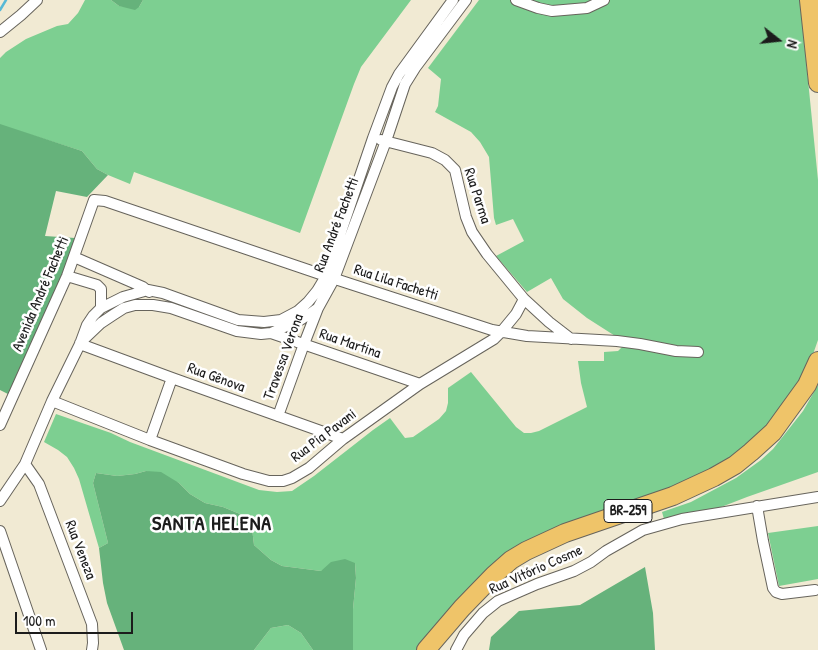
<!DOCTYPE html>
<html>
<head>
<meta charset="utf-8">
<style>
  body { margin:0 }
  #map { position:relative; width:818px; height:650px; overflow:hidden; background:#f1ead3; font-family:"Patrick Hand",sans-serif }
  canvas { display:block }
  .north { position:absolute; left:753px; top:15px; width:50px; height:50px; -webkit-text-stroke:4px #fff; paint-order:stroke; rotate:106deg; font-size:14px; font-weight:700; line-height:20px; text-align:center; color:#1c1c1c }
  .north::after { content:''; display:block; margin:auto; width:18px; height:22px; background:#1c1c1c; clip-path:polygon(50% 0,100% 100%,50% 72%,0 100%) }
  .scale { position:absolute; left:15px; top:612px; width:118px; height:22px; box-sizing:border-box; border:2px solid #1c1c1c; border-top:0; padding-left:6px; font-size:15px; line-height:18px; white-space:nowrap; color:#1c1c1c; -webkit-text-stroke:4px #fff; paint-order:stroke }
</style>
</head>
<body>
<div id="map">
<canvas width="818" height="650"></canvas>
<div class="north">N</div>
<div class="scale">100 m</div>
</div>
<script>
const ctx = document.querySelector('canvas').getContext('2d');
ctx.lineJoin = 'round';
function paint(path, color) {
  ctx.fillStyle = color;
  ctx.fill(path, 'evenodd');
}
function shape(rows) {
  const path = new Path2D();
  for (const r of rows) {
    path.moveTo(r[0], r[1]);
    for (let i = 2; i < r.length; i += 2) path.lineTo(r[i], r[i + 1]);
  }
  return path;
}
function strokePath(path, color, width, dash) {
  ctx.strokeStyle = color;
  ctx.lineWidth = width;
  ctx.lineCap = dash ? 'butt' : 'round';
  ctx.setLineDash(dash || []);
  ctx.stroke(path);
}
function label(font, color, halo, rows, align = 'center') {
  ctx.font = font + ' "Patrick Hand",sans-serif';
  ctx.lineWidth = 5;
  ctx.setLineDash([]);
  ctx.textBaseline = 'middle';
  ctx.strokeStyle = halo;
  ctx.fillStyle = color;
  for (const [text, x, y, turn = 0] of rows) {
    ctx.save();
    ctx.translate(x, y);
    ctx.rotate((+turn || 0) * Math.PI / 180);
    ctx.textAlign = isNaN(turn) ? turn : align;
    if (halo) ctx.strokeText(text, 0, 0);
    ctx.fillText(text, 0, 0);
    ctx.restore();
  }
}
const green = shape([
  [85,0,111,0,119,6,139,7,143,0,411,0,361,67,354,84,300,233,134,172,130,184,108,175,97,169,82,151,0,125,0,58,6,52,26,39,57,26,68,24,78,13],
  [479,0,800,0,818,180,818,340,811,360,788,407,720,469,610,514,466,594,416,650,353,650,353,609,356,578,355,563,321,571,282,566,271,560,254,545,252,528,240,514,223,507,205,503,190,494,179,483,146,471,135,474,117,476,96,473,93,483,108,543,99,548,79,479,74,468,67,457,58,450,44,442,56,414,111,433,130,442,259,490,277,492,292,491,314,476,373,430,390,418,405,438,413,437,439,419,446,411,448,403,448,388,471,372,516,427,524,433,531,433,539,431,587,407,581,383,578,361,604,361,604,352,618,351,624,345,623,341,587,318,563,299,551,278,527,292,496,256,524,241,513,219,496,225,494,218,489,157,480,142,471,132,435,112,438,106,441,79,428,68],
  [818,385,818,472,747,497,685,521,666,526,662,512,691,502,736,478,761,460,773,449,803,411],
  [818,526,818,579,779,586,768,533],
  [288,625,301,633,313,650,254,650,271,628]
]);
const forest = shape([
  [111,0,143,0,139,7,135,10,119,6],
  [0,124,82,151,97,169,108,175,87,197,56,191,45,236,75,238,71,256,39,325,10,395,0,390],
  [146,471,161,472,179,483,190,494,205,503,223,507,240,514,252,528,254,545,271,560,282,566,321,571,331,562,345,559,355,563,356,578,353,609,353,650,313,650,301,633,288,625,271,628,254,650,124,650,107,603,103,583,99,548,108,543,93,483,96,473,117,476,135,474],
  [645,567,653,613,655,650,489,650,491,637,519,611,580,605]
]);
const stream = shape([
  [0,10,6,0]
]);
const street = shape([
  [516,0,538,8,552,11,587,8,604,0],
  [0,32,21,15,37,0],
  [381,140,432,153,445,160,455,170,466,217,472,232,487,254,524,299,549,322,571,339],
  [74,257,143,287,149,292],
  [67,276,97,285,101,289,101,308],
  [271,333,420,384],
  [80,343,101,323,113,315,124,308,135,305,153,305,171,308,237,331,261,334,271,333,302,319,318,308,334,279,386,141,405,84,415,68,466,0],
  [80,344,172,378,343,439],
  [52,401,150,440,243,474,269,481,283,481,292,478,309,468,343,439,420,384,494,339,502,331,516,314,524,299],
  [278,416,304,344,318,308],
  [0,425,67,276,94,200,105,201,326,276,492,330,527,336,617,341,640,344,676,351,698,352],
  [150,440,172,378],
  [25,464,39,484,92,624,93,643,92,650],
  [0,501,25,464,52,401,80,344,87,325,93,316,101,308,123,297,148,290,163,293,238,320,264,322,281,320,298,311,308,302,317,291,326,276,373,138,392,87,399,74,453,0],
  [757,506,763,541,773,588,776,592,782,594,815,590],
  [0,531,41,650],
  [456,650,464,635,483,613,498,601,537,584,574,571,591,562,606,551,643,530,682,519,818,497]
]);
const highway = shape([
  [809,0,818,83],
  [426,650,462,608,494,575,511,560,526,551,565,533,673,496,714,477,735,465,751,452,773,432,807,385,818,361]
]);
const shields = [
  [628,511,48]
];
const shieldNames = [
  ["BR-259",628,511]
];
const streetNames = [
  ["Rua Parma",477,196,72],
  ["Rua André Fachetti",337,225,-69],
  ["Rua Lila Fachetti",396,283,18],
  ["Avenida André Fachetti",41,294,-67],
  ["Rua Martina",350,344,19],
  ["Travessa Verona",284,357,-70],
  ["Rua Gênova",216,378,20],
  ["Rua Pia Pavani",324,436,-37],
  ["Rua Veneza",80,550,69],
  ["Rua Vitório Cosme",536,570,-24]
];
const districtNames = [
  ["SANTA HELENA",212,525]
];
paint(green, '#7dcf91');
paint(forest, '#66b27b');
strokePath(stream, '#58b9d6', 2.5);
strokePath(street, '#67645c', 12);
strokePath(highway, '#67645c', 20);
strokePath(street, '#fff', 10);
strokePath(highway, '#efc469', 18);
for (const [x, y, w] of shields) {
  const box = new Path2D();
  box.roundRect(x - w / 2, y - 11.5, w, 23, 4);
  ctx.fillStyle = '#fff';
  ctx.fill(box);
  strokePath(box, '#1c1c1c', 1);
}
label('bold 14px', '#1c1c1c', null, shieldNames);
label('15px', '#1c1c1c', '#fff', streetNames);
ctx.letterSpacing = '1px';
label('bold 20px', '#1c1c1c', '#fff', districtNames);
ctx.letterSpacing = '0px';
</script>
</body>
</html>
